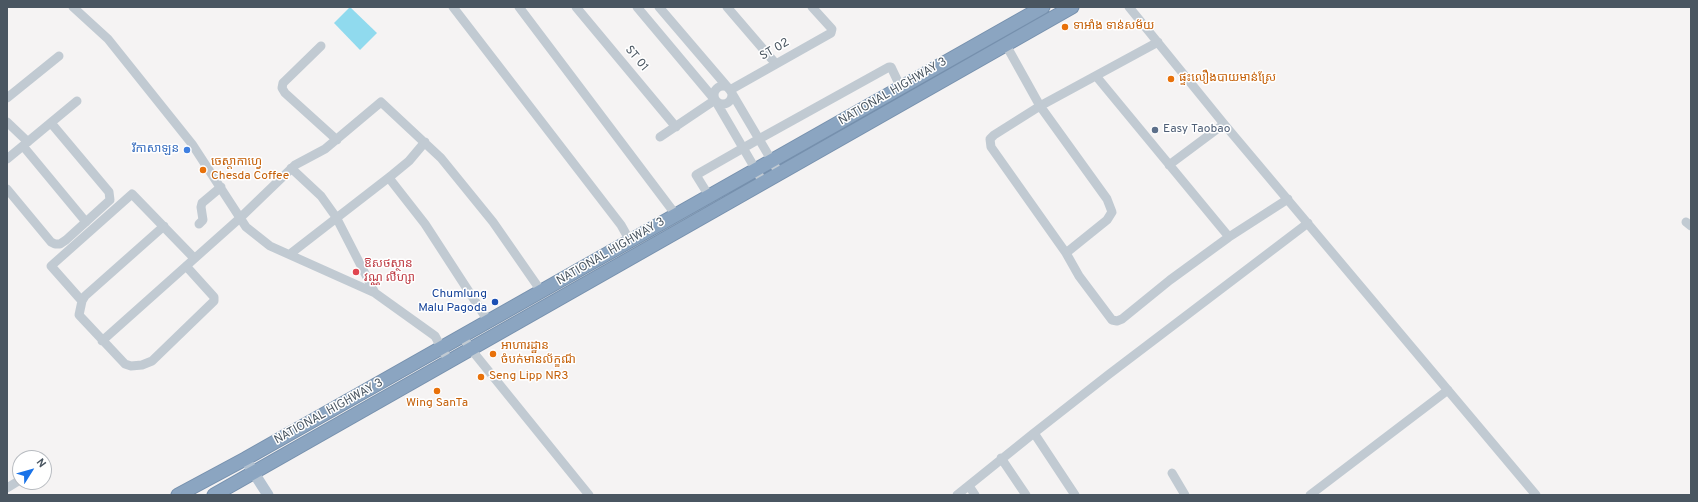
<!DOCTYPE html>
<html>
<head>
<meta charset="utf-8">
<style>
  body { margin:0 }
  #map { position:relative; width:1698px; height:502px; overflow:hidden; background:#f5f3f3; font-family:Overpass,sans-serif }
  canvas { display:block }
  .frame { position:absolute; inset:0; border:8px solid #4a5661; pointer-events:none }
  .north { position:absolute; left:12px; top:450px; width:40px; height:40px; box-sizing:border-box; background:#fff; border:1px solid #b7bbc0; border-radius:50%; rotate:53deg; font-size:11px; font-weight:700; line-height:16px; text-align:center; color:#4a5661 }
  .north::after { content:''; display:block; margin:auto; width:14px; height:18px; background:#1a73e8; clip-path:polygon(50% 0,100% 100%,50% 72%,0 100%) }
</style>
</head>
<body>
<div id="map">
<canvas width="1698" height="502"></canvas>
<div class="frame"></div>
<div class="north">N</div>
</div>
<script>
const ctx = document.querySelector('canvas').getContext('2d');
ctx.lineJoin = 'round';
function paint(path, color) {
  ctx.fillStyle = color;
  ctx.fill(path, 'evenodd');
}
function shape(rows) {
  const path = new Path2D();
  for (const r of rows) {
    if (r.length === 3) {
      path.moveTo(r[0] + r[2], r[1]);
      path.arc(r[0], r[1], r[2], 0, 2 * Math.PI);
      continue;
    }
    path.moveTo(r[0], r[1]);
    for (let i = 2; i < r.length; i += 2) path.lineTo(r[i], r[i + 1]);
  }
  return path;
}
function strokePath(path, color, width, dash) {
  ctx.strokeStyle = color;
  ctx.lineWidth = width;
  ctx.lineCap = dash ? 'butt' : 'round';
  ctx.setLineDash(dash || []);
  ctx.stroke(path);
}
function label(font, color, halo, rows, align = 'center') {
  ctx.font = font + ' Overpass,"Noto Sans Khmer",sans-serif';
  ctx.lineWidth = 3;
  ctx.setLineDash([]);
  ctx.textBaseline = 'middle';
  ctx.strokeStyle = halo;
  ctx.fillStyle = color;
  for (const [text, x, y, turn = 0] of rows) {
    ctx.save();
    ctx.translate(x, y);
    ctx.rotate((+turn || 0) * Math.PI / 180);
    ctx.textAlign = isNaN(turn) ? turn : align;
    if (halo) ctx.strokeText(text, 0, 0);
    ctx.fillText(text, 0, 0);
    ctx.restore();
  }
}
const water = shape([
  [350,7,377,33,360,50,334,23]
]);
const minor = shape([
  [73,7,108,39,192,144,246,227,270,246,375,293,435,336,448,360],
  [453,7,621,225,630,241],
  [519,7,676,215],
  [576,7,676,127],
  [637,7,715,100,763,182],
  [659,7,730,90,779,173],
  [727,7,776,64],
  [1129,7,1224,124,1536,495],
  [1158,42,1040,106,994,135,990,139,991,147,1066,253,1079,276,1112,320,1117,321,1122,319,1170,280,1229,237,1288,199],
  [1006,45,1040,106,1107,199,1112,212,1107,220,1066,253],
  [321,46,283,83,282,88,285,93,337,140],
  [1096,76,1229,237],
  [723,95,9],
  [730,90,831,33,832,29,812,7],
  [7,98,59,56],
  [7,122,28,142],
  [660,137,715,100],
  [23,146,86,222],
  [7,159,77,101],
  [1169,165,1224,124],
  [291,168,321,196,336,217,375,293],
  [389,178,425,224,488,321],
  [7,189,51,242,55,244,60,244,66,240,110,200,109,192,51,123],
  [709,196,696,175,759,139,889,67,891,67,901,88],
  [1686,222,1691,226],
  [199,224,203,220,201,207,202,203,221,187],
  [164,226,85,296,82,301,79,315,125,364,131,366,142,365,152,361,214,301,214,297,186,266],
  [290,254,392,175,409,161,425,142],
  [82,301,51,266,132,194,194,258],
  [462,336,470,348,589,495],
  [102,341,240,218,295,165,325,149,381,102,441,158,493,222,541,291],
  [1034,433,1108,375,1308,223],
  [1001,458,1026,495],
  [1172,473,1185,495],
  [969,486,975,495],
  [7,488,20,480],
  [957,495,1034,433,1075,495],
  [1310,495,1448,390]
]);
const major = shape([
  [245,459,268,495]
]);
const highway = shape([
  [178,495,245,459,1043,7],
  [214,495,1072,7]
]);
const markers = [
  [1065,27,4,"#e8710a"],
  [1171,79,4,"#e8710a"],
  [1155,130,4,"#5c6f8a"],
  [187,150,4,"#3f7fe0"],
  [203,170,4,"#e8710a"],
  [356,272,4,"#e0444e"],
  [495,302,4,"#1a4fb4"],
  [493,354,4,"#e8710a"],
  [481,377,4,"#e8710a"],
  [437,391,4,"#e8710a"]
];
const foodNames = [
  ["ទាអាំង ទាន់សម័យ",1073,27],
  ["ផ្ទះលឿងបាយមាន់ស្រែ",1179,79],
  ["ចេស្ដាកាហ្វេ",211,163],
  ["Chesda Coffee",211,177],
  ["អាហារដ្ឋាន",501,347],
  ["ចំបក់មានល័ក្ខណ៏",501,361],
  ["Seng Lipp NR3",489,377],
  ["Wing SanTa",437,404,"center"]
];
const streetNames = [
  ["ST 02",775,50,-30],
  ["ST 01",636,59,50],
  ["NATIONAL HIGHWAY 3",893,92,-30],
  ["NATIONAL HIGHWAY 3",611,252,-30],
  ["NATIONAL HIGHWAY 3",329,412,-29]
];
const serviceNames = [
  ["Easy Taobao",1163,130]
];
const shopNames = [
  ["រីកាសាឡន",179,150]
];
const healthNames = [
  ["ឱសថស្ថាន",364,265],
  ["វណ្ណ លីហ្សា",364,279]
];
const transitNames = [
  ["Chumlung",487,295],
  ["Malu Pagoda",487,309]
];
paint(water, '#90daee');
strokePath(highway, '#7690ad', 15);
strokePath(minor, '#c1cad2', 9);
strokePath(major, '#b3c2d1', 11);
strokePath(highway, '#8ba5c1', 13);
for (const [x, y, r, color] of markers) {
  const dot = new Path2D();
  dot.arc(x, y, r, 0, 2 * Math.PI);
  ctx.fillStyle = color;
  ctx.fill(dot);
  strokePath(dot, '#fff', 1.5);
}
label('12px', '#c56008', '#fff', foodNames, 'left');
label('12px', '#4a5661', '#fff', streetNames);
label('12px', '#4e5e75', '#fff', serviceNames, 'left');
label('12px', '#366cbe', '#fff', shopNames, 'right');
label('12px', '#be3a42', '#fff', healthNames, 'left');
label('12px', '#164399', '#fff', transitNames, 'right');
</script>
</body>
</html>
